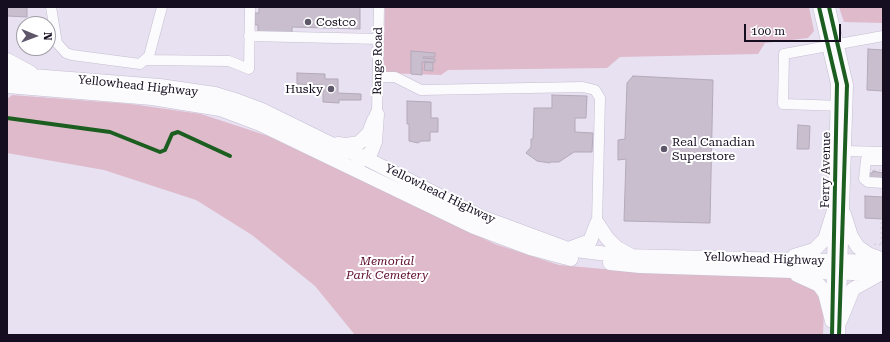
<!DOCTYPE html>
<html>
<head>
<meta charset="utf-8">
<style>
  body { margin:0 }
  #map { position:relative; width:890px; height:342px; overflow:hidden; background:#e7e1f2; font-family:"Roboto Serif",serif }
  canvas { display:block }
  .frame { position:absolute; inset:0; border:8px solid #150d20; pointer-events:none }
  .north { position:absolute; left:16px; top:16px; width:40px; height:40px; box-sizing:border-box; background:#fff; border:1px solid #a19ea6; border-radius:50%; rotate:91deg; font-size:11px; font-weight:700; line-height:16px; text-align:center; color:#150d20 }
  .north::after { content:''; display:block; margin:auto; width:14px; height:18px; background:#5e576a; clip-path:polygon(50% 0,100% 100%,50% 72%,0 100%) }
  .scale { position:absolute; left:744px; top:24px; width:97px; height:18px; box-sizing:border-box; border:2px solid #150d20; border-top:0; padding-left:5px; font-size:12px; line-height:14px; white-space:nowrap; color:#150d20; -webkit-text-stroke:3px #fff; paint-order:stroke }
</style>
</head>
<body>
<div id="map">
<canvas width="890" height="342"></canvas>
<div class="frame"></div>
<div class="north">N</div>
<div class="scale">100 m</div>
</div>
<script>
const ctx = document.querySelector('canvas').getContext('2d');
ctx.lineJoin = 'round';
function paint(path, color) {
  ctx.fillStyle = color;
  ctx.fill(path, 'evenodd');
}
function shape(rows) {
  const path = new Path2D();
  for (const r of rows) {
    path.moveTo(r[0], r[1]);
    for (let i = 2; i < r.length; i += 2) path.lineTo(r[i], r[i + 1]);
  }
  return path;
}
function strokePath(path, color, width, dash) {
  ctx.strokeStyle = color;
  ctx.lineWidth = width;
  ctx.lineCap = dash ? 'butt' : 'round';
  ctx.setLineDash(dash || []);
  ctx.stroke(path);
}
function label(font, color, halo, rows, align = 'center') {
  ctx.font = font + ' "Roboto Serif",serif';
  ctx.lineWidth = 4;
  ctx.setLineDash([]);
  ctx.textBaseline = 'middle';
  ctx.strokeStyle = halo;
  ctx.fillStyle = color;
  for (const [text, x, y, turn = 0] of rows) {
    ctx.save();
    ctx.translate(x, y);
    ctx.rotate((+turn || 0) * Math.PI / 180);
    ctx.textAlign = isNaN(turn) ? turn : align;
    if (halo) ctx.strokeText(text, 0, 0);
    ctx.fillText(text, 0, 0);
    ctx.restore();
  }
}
const green = shape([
  [385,7,809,7,814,31,808,38,765,43,758,54,620,57,607,68,448,70,441,75,383,73],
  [839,7,883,7,883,23,844,22],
  [12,95,131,104,201,114,268,136,495,244,559,265,648,273,785,276,807,282,815,291,824,307,823,335,355,335,315,286,252,235,196,200,104,170,7,153,7,99]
]);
const building = shape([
  [7,7,27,7,27,17,7,16,7,7],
  [259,7,360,7,360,29,292,27,292,34,258,33,258,25,255,25,255,13,259,13,259,7],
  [868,49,883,50,883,91,867,90,868,49],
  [411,51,435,53,435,57,423,57,423,58,435,59,435,62,422,62,422,75,411,74,411,51],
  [425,62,433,63,433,71,424,70,425,62],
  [297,73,325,74,325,79,338,79,338,93,361,94,361,100,339,100,339,103,323,102,323,85,297,84,297,73],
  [633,76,713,80,710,223,624,221,626,159,618,160,618,140,625,139,627,83,633,76],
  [552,95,587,96,586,118,575,118,575,132,593,133,592,152,574,152,559,162,550,162,550,163,537,161,526,153,531,147,531,139,533,139,534,108,552,108,552,95],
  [407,101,431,102,431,118,438,118,438,132,430,132,430,141,421,141,418,143,409,141,409,124,407,124,407,101],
  [798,125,810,126,809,149,797,149,798,125],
  [873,171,883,173,883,180,867,179,867,173,873,173,873,171],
  [865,196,883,197,883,219,865,218,865,196]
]);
const path = shape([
  [874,170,883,170],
  [874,244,883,245],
  [881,244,881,221,883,221]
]);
const minor = shape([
  [51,7,57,43,66,53,72,55,140,64,149,56,162,7],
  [249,36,379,39],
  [146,60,229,61,249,69,250,7],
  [378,77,395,77,421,90,583,87,595,90,600,98,597,223],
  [843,106,783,104,784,54,883,36],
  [377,114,379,7],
  [845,151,883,152],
  [883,160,866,160,864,179,868,182,883,183]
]);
const major = shape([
  [819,7,837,84,832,310],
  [829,7,847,85,839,335]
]);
const highway = shape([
  [7,60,31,73],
  [7,74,160,86,215,94,238,101,262,110,329,143,365,158,479,216,568,249,623,256,883,262],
  [7,86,152,98,220,109,260,124,474,227,530,248,571,259],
  [338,144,346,145,359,143,369,133,374,120],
  [358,163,371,152,375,142,377,114],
  [844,214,851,236,858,247,868,254,881,259],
  [597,223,607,238,617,248,630,255],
  [571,248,590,241,597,223],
  [794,256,814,250,825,239,835,207],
  [610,263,640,266,883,274],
  [797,275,819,285,825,293,832,321],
  [840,321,853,289,878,275]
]);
const cycleway = shape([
  [819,7,837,84,832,335],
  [829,7,847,85,839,335],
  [7,118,110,132,160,152,165,150,172,134,178,132,230,156]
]);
const markers = [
  [308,22,4,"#5e576a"],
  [331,89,4,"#5e576a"],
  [664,149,4,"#5e576a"]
];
const poiNames = [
  ["Costco",316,22],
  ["Husky",323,89,"right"],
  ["Real Canadian",672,142],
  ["Superstore",672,156]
];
const streetNames = [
  ["Range Road",378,61,-89],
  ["Yellowhead Highway",138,86,6],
  ["Ferry Avenue",826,170,-89],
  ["Yellowhead Highway",440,194,26],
  ["Yellowhead Highway",764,259,2]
];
const parkNames = [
  ["Memorial",387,261],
  ["Park Cemetery",387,275]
];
paint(green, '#dfbacb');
paint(building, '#c8bece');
strokePath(building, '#b3a9b9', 1);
strokePath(minor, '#c4bed0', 11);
strokePath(major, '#c4bed0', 13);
strokePath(highway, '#c4bed0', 15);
strokePath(path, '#ceccd2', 1, [2, 3]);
strokePath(minor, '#fbfafd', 10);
strokePath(major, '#fbfafd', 12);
strokePath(highway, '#fbfafd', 14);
strokePath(cycleway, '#1b5e20', 4);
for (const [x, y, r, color] of markers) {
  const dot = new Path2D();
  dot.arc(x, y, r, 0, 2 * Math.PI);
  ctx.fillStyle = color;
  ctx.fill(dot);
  strokePath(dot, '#fff', 1.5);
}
label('12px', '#150d20', '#fff', poiNames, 'left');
label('12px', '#150d20', '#fff', streetNames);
label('italic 12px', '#5d092e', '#fff', parkNames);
</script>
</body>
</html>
